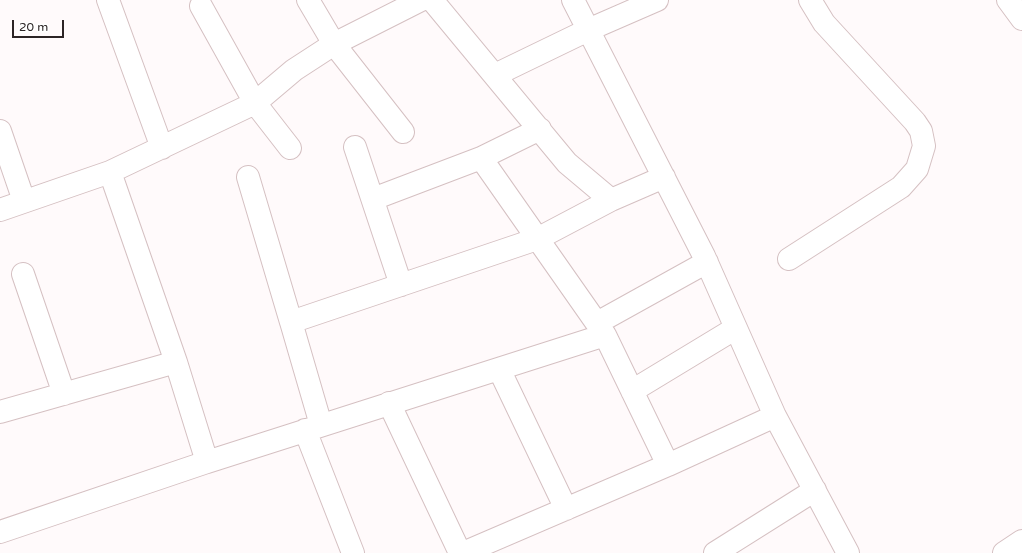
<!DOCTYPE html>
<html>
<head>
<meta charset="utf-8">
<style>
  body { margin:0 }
  #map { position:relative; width:1022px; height:553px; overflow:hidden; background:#fffafb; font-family:"Varela Round",sans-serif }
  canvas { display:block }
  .scale { position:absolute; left:12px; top:20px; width:52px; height:18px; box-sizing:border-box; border:2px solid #2c2425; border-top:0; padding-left:5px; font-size:12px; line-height:14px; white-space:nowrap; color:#2c2425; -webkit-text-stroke:3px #fff; paint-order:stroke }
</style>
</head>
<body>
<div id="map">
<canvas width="1022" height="553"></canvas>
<div class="scale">20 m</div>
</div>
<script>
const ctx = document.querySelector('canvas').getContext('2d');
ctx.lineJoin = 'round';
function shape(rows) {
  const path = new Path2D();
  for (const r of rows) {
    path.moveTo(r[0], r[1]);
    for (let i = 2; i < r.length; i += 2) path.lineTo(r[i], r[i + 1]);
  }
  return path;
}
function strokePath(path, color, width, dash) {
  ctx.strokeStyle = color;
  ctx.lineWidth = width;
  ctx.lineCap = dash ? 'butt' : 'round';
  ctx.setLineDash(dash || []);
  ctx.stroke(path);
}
const minor = shape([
  [108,0,162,148],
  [308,0,334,44,403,132],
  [432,0,567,163,611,200,664,177],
  [573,0,704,256,775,416,848,553],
  [201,6,255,103,290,148],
  [495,75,588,30,657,0],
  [540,129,481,158,605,335],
  [0,131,24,201],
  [355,147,401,285],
  [248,177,291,322],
  [373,199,481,158],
  [0,210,110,172,255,103,294,70,334,44,421,0],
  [789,259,901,187,917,169,924,146,921,131,915,122,824,23,810,0],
  [23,274,64,394],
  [597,323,707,262],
  [499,369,566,509],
  [632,391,736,328],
  [389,403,460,553],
  [0,412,176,362],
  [321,425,291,322,537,239,611,200],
  [305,430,353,553],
  [207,462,605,335,668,465,775,416],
  [0,532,207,462,176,362,110,172],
  [463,553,668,465],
  [715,553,815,490],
  [1004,553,1022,541]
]);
const major = shape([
  [1008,0,1022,19]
]);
strokePath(minor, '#d5c0c2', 24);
strokePath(major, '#d5c0c2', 24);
strokePath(minor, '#fff', 22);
strokePath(major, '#fff', 22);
</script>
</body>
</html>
